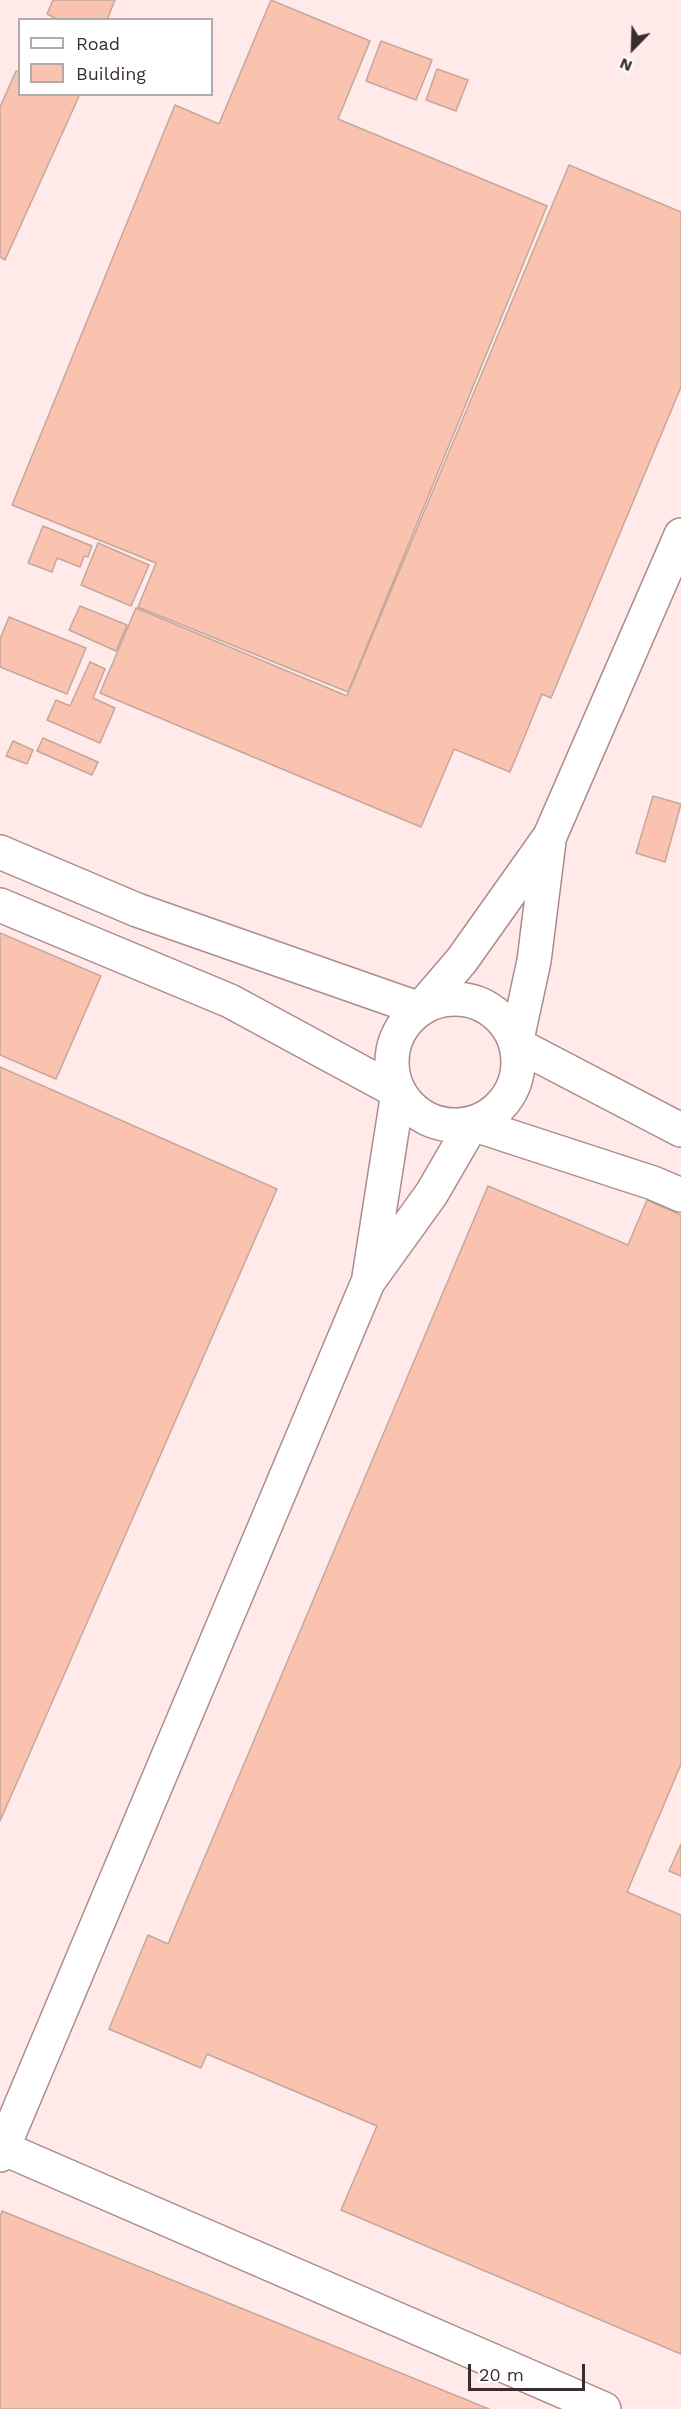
<!DOCTYPE html>
<html>
<head>
<meta charset="utf-8">
<style>
  body { margin:0 }
  #map { position:relative; width:681px; height:2409px; overflow:hidden; background:#ffe9e9; font-family:"Work Sans",sans-serif }
  canvas { display:block }
  .legend { position:absolute; left:18px; top:18px; width:195px; height:78px; box-sizing:border-box; background:#fff; border:2px solid #b0abab; margin:0; padding:8px 10px; list-style:none; font-size:18px; color:#3a2d2d }
  .legend li { display:flex; align-items:center; gap:12px; height:30px }
  .legend b { width:30px; border:2px solid #b0abab }
  .north { position:absolute; left:603px; top:18px; width:60px; height:60px; -webkit-text-stroke:4px #fff; paint-order:stroke; rotate:203deg; font-size:16px; font-weight:700; line-height:24px; text-align:center; color:#3a2d2d }
  .north::after { content:''; display:block; margin:auto; width:21px; height:27px; background:#3a2d2d; clip-path:polygon(50% 0,100% 100%,50% 72%,0 100%) }
  .scale { position:absolute; left:468px; top:2364px; width:117px; height:27px; box-sizing:border-box; border:3px solid #3a2d2d; border-top:0; padding-left:8px; font-size:18px; line-height:21px; white-space:nowrap; color:#3a2d2d; -webkit-text-stroke:4px #fff; paint-order:stroke }
</style>
</head>
<body>
<div id="map">
<canvas width="681" height="2409"></canvas>
<ul class="legend">
<li><b style="height:8px;background:#fff"></b>Road</li>
<li><b style="height:16px;background:#f9c3af"></b>Building</li>
</ul>
<div class="north">N</div>
<div class="scale">20 m</div>
</div>
<script>
const ctx = document.querySelector('canvas').getContext('2d');
ctx.lineJoin = 'round';
function paint(path, color) {
  ctx.fillStyle = color;
  ctx.fill(path, 'evenodd');
}
function shape(rows) {
  const path = new Path2D();
  for (const r of rows) {
    if (r.length === 3) {
      path.moveTo(r[0] + r[2], r[1]);
      path.arc(r[0], r[1], r[2], 0, 2 * Math.PI);
      continue;
    }
    path.moveTo(r[0], r[1]);
    for (let i = 2; i < r.length; i += 2) path.lineTo(r[i], r[i + 1]);
  }
  return path;
}
function strokePath(path, color, width, dash) {
  ctx.strokeStyle = color;
  ctx.lineWidth = width;
  ctx.lineCap = dash ? 'butt' : 'round';
  ctx.setLineDash(dash || []);
  ctx.stroke(path);
}
const building = shape([
  [53,0,115,0,107,20,59,20,47,14,53,0],
  [271,0,370,41,338,119,547,206,348,692,138,607,156,563,12,505,175,105,219,124,271,0],
  [381,41,432,60,416,100,366,81,381,41],
  [437,69,468,80,456,111,426,100,437,69],
  [16,71,20,72,20,94,80,94,5,260,0,257,0,107,16,71],
  [569,165,681,212,681,387,551,698,542,694,510,772,454,749,421,827,100,693,136,608,347,696,569,165],
  [43,526,92,546,88,557,84,556,80,567,57,558,52,572,28,563,43,526],
  [98,543,149,565,131,606,81,585,98,543],
  [80,606,127,625,116,651,69,630,80,606],
  [9,617,86,648,67,694,0,667,0,639,9,617],
  [90,662,105,669,93,698,115,708,100,743,47,720,56,700,70,706,90,662],
  [43,738,98,762,92,775,37,751,43,738],
  [13,741,33,750,27,764,6,756,13,741],
  [653,796,681,804,665,862,636,853,653,796],
  [0,933,101,976,56,1079,0,1055,0,933],
  [0,1067,277,1189,0,1821,0,1067],
  [488,1186,628,1245,647,1200,681,1215,681,1764,627,1892,681,1915,681,2354,341,2210,377,2126,207,2054,201,2068,109,2029,148,1935,168,1944,488,1186],
  [681,1844,681,1876,669,1871,681,1844],
  [2,2211,489,2409,0,2409,0,2217,2,2211]
]);
const minor = shape([
  [549,841,534,961,516,1044,681,1130],
  [0,852,137,910,420,1009,462,960,550,836,681,535],
  [0,905,230,1001,398,1092,369,1277],
  [455,1062,63],
  [0,2147,604,2409],
  [0,2155,368,1282,432,1193,472,1124,653,1183,681,1195]
]);
paint(building, '#f9c3af');
strokePath(building, '#c5a79c', 1.5);
strokePath(minor, '#ac8c8d', 36);
strokePath(minor, '#fff', 33);
</script>
</body>
</html>
